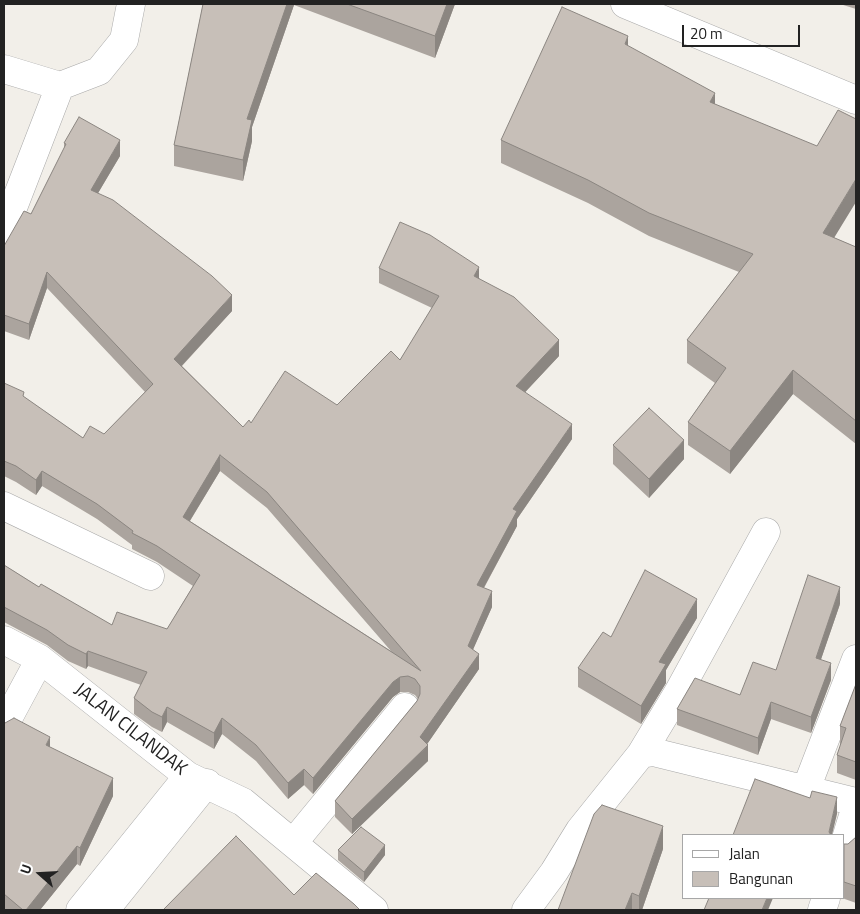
<!DOCTYPE html>
<html>
<head>
<meta charset="utf-8">
<style>
  body { margin:0 }
  #map { position:relative; width:860px; height:914px; overflow:hidden; background:#f2efe9; font-family:"Titillium Web",sans-serif }
  canvas { display:block }
  .frame { position:absolute; inset:0; border:5px solid #222; pointer-events:none }
  .legend { position:absolute; left:682px; top:834px; width:162px; height:65px; box-sizing:border-box; background:#fff; border:1px solid #a7a7a7; margin:0; padding:6px 9px; list-style:none; font-size:15px; color:#222 }
  .legend li { display:flex; align-items:center; gap:10px; height:25px }
  .legend b { width:25px; border:1px solid #a7a7a7 }
  .north { position:absolute; left:15px; top:849px; width:50px; height:50px; -webkit-text-stroke:4px #fff; paint-order:stroke; rotate:289deg; font-size:14px; font-weight:700; line-height:20px; text-align:center; color:#222 }
  .north::after { content:''; display:block; margin:auto; width:18px; height:22px; background:#222; clip-path:polygon(50% 0,100% 100%,50% 72%,0 100%) }
  .scale { position:absolute; left:682px; top:25px; width:118px; height:22px; box-sizing:border-box; border:2px solid #222; border-top:0; padding-left:6px; font-size:15px; line-height:18px; white-space:nowrap; color:#222; -webkit-text-stroke:4px #fff; paint-order:stroke }
</style>
</head>
<body>
<div id="map">
<canvas width="860" height="914"></canvas>
<div class="frame"></div>
<ul class="legend">
<li><b style="height:6px;background:#fff"></b>Jalan</li>
<li><b style="height:14px;background:#c7bfb8"></b>Bangunan</li>
</ul>
<div class="north">U</div>
<div class="scale">20 m</div>
</div>
<script>
const ctx = document.querySelector('canvas').getContext('2d');
ctx.lineJoin = 'round';
function shape(rows) {
  const path = new Path2D();
  for (const r of rows) {
    path.moveTo(r[0], r[1]);
    for (let i = 2; i < r.length; i += 2) path.lineTo(r[i], r[i + 1]);
  }
  return path;
}
function strokePath(path, color, width, dash) {
  ctx.strokeStyle = color;
  ctx.lineWidth = width;
  ctx.lineCap = dash ? 'butt' : 'round';
  ctx.setLineDash(dash || []);
  ctx.stroke(path);
}
function paint(path, color) {
  ctx.fillStyle = color;
  ctx.fill(path, 'evenodd');
}
function label(font, color, halo, rows, align = 'center') {
  ctx.font = font + ' "Titillium Web",sans-serif';
  ctx.lineWidth = 4;
  ctx.setLineDash([]);
  ctx.textBaseline = 'middle';
  ctx.strokeStyle = halo;
  ctx.fillStyle = color;
  for (const [text, x, y, turn = 0] of rows) {
    ctx.save();
    ctx.translate(x, y);
    ctx.rotate((+turn || 0) * Math.PI / 180);
    ctx.textAlign = isNaN(turn) ? turn : align;
    if (halo) ctx.strokeText(text, 0, 0);
    ctx.fillText(text, 0, 0);
    ctx.restore();
  }
}
const minor = shape([
  [625,4,856,100],
  [4,69,60,86],
  [4,231,60,86,99,71,124,40,131,4],
  [4,506,150,576],
  [4,640,40,659,188,776,243,802,374,910],
  [4,726,40,659],
  [641,754,679,691,766,532],
  [806,789,856,659],
  [293,843,405,707],
  [844,845,856,806],
  [80,910,188,776],
  [105,910,207,783],
  [526,910,554,872,580,830,641,754,653,752,856,802],
  [822,910,826,898]
]);
const wall = shape([
  [203,4,455,4,435,58,294,5,252,127,252,141,243,181,174,166,174,145],
  [840,4,856,4,856,9],
  [628,46,715,104,835,238,856,247,856,444,793,394,730,474,688,445,688,422,715,383,687,363,687,340,739,272,649,236,588,203,501,163,501,140],
  [64,143,120,156,98,193,232,311,182,366,243,427,251,423,337,405,400,360,432,308,379,283,379,268,479,278,559,356,525,392,572,439,517,519,517,526,484,588,492,607,473,649,479,669,427,744,428,761,352,834,335,817,335,801,417,701,418,699,415,695,408,692,400,692,393,697,313,794,304,785,288,799,256,761,222,734,214,749,167,722,162,732,152,727,134,714,134,698,141,685,88,666,86,669,68,661,47,645,4,622,4,565,39,587,112,625,167,629,193,586,157,562,132,549,132,545,97,519,42,486,36,495,16,482,4,476,4,383,83,438,104,434,145,392,47,288,29,340,4,331,4,246,31,214,64,149],
  [220,471,267,508,391,651,190,521],
  [613,445,684,459,649,498,613,464],
  [840,604,821,659,831,680,811,733,771,719,758,755,677,725,677,709,740,695,776,670],
  [697,618,666,670,666,683,641,724,578,687,578,668,611,637],
  [856,684,856,780,837,773,837,755,841,744,840,744,840,726],
  [4,723,50,747,113,796,80,866,77,864,40,910,4,910],
  [856,837,856,903,842,898,844,898,844,844,848,844],
  [663,849,642,910,558,910],
  [338,850,385,855,364,882,338,860]
]);
const shadedWall = shape([
  [287,4,294,4,294,5,252,127,252,141,243,181,243,160,247,119],
  [447,4,455,4,435,58,435,36],
  [628,36,628,60,625,44],
  [715,93,715,116,710,102],
  [120,140,120,156,91,205,91,190],
  [856,179,856,202,823,256,823,233],
  [479,267,479,282,474,276],
  [47,272,47,288,29,340,29,324],
  [232,295,232,311,174,374,174,359],
  [559,340,559,356,516,402,516,386],
  [793,370,793,394,730,474,730,451],
  [572,424,572,439,517,519,517,526,477,600,477,585,513,509],
  [684,440,684,459,649,498,649,479],
  [220,455,220,471,183,532,183,517],
  [42,471,42,486,36,495,36,480],
  [840,587,840,604,816,674,816,658],
  [492,591,492,607,468,661,468,646],
  [697,599,697,618,666,670,666,683,641,724,641,706,659,662],
  [88,651,88,666,86,669,86,654],
  [479,654,479,669,421,753,428,745,428,761,352,834,352,819,420,737],
  [831,663,831,680,811,733,811,717],
  [400,677,400,692,393,697,313,794,313,778,393,682],
  [771,702,771,719,758,755,758,738],
  [167,707,167,722,162,732,162,717],
  [222,718,222,734,214,749,214,733],
  [50,737,50,756,46,745],
  [304,769,304,785,288,799,288,783],
  [113,778,113,796,80,866,80,848],
  [837,797,837,814,832,835,829,835,829,832],
  [663,826,663,849,642,910,639,910,639,896],
  [385,845,385,855,364,882,364,872],
  [77,846,77,864,40,910,26,910],
  [632,893,632,910,625,910],
  [767,898,773,898,768,910,762,910]
]);
const building = shape([
  [203,4,287,4,247,119,252,120,243,160,174,145,203,4],
  [347,4,447,4,435,36,347,4],
  [562,7,628,36,625,44,715,93,710,102,817,146,838,110,856,119,856,179,823,233,856,247,856,421,793,370,730,451,688,422,726,368,687,340,753,254,649,213,588,180,501,140,562,7],
  [79,117,120,140,91,190,113,200,212,276,232,295,174,359,243,427,249,420,251,423,285,371,337,405,391,351,400,360,439,296,379,268,400,222,430,235,479,267,474,276,514,297,559,340,516,386,572,424,513,509,517,511,477,585,492,591,468,646,479,654,420,737,428,745,352,819,335,801,417,701,420,694,420,686,415,679,408,676,400,677,393,682,313,778,304,769,288,783,256,745,222,718,214,733,167,707,162,717,152,712,134,698,147,672,88,651,86,654,68,645,47,630,4,607,4,565,39,587,41,584,112,625,117,612,167,629,200,575,157,546,132,533,133,531,97,504,42,471,36,480,16,466,4,461,4,383,24,392,23,396,83,438,90,426,104,434,153,384,47,272,29,324,4,315,4,246,24,211,31,214,66,144,64,143,79,117],
  [220,455,267,492,421,671,183,517,220,455],
  [649,408,684,440,649,479,613,445,649,408],
  [645,570,697,599,659,662,666,664,641,706,578,668,603,632,611,637,645,570],
  [808,575,840,587,816,658,831,663,811,717,771,702,758,738,677,709,695,678,740,695,753,662,776,670,808,575],
  [856,684,856,762,837,755,846,728,840,726,856,684],
  [14,718,50,737,46,745,113,778,80,848,77,846,26,910,23,910,4,894,4,723,5,723,14,718],
  [755,779,810,798,812,791,837,797,829,832,831,835,733,835,755,779],
  [602,805,663,826,639,896,632,893,625,910,558,910,594,814,602,805],
  [361,827,385,845,364,872,338,850,361,827],
  [236,836,294,895,316,873,354,904,360,910,163,910,236,836],
  [856,837,856,886,844,882,844,844,848,844,856,837],
  [709,898,767,898,762,910,704,910,709,898]
]);
const streetNames = [
  ["JALAN CILANDAK",130,730,38]
];
strokePath(minor, '#a9a9a9', 29);
strokePath(minor, '#fff', 28);
paint(wall, '#aba49e');
paint(shadedWall, '#8b8681');
paint(building, '#c7bfb8');
strokePath(building, '#8b8681', 1);
label('19px', '#222', '#fff', streetNames);
</script>
</body>
</html>
